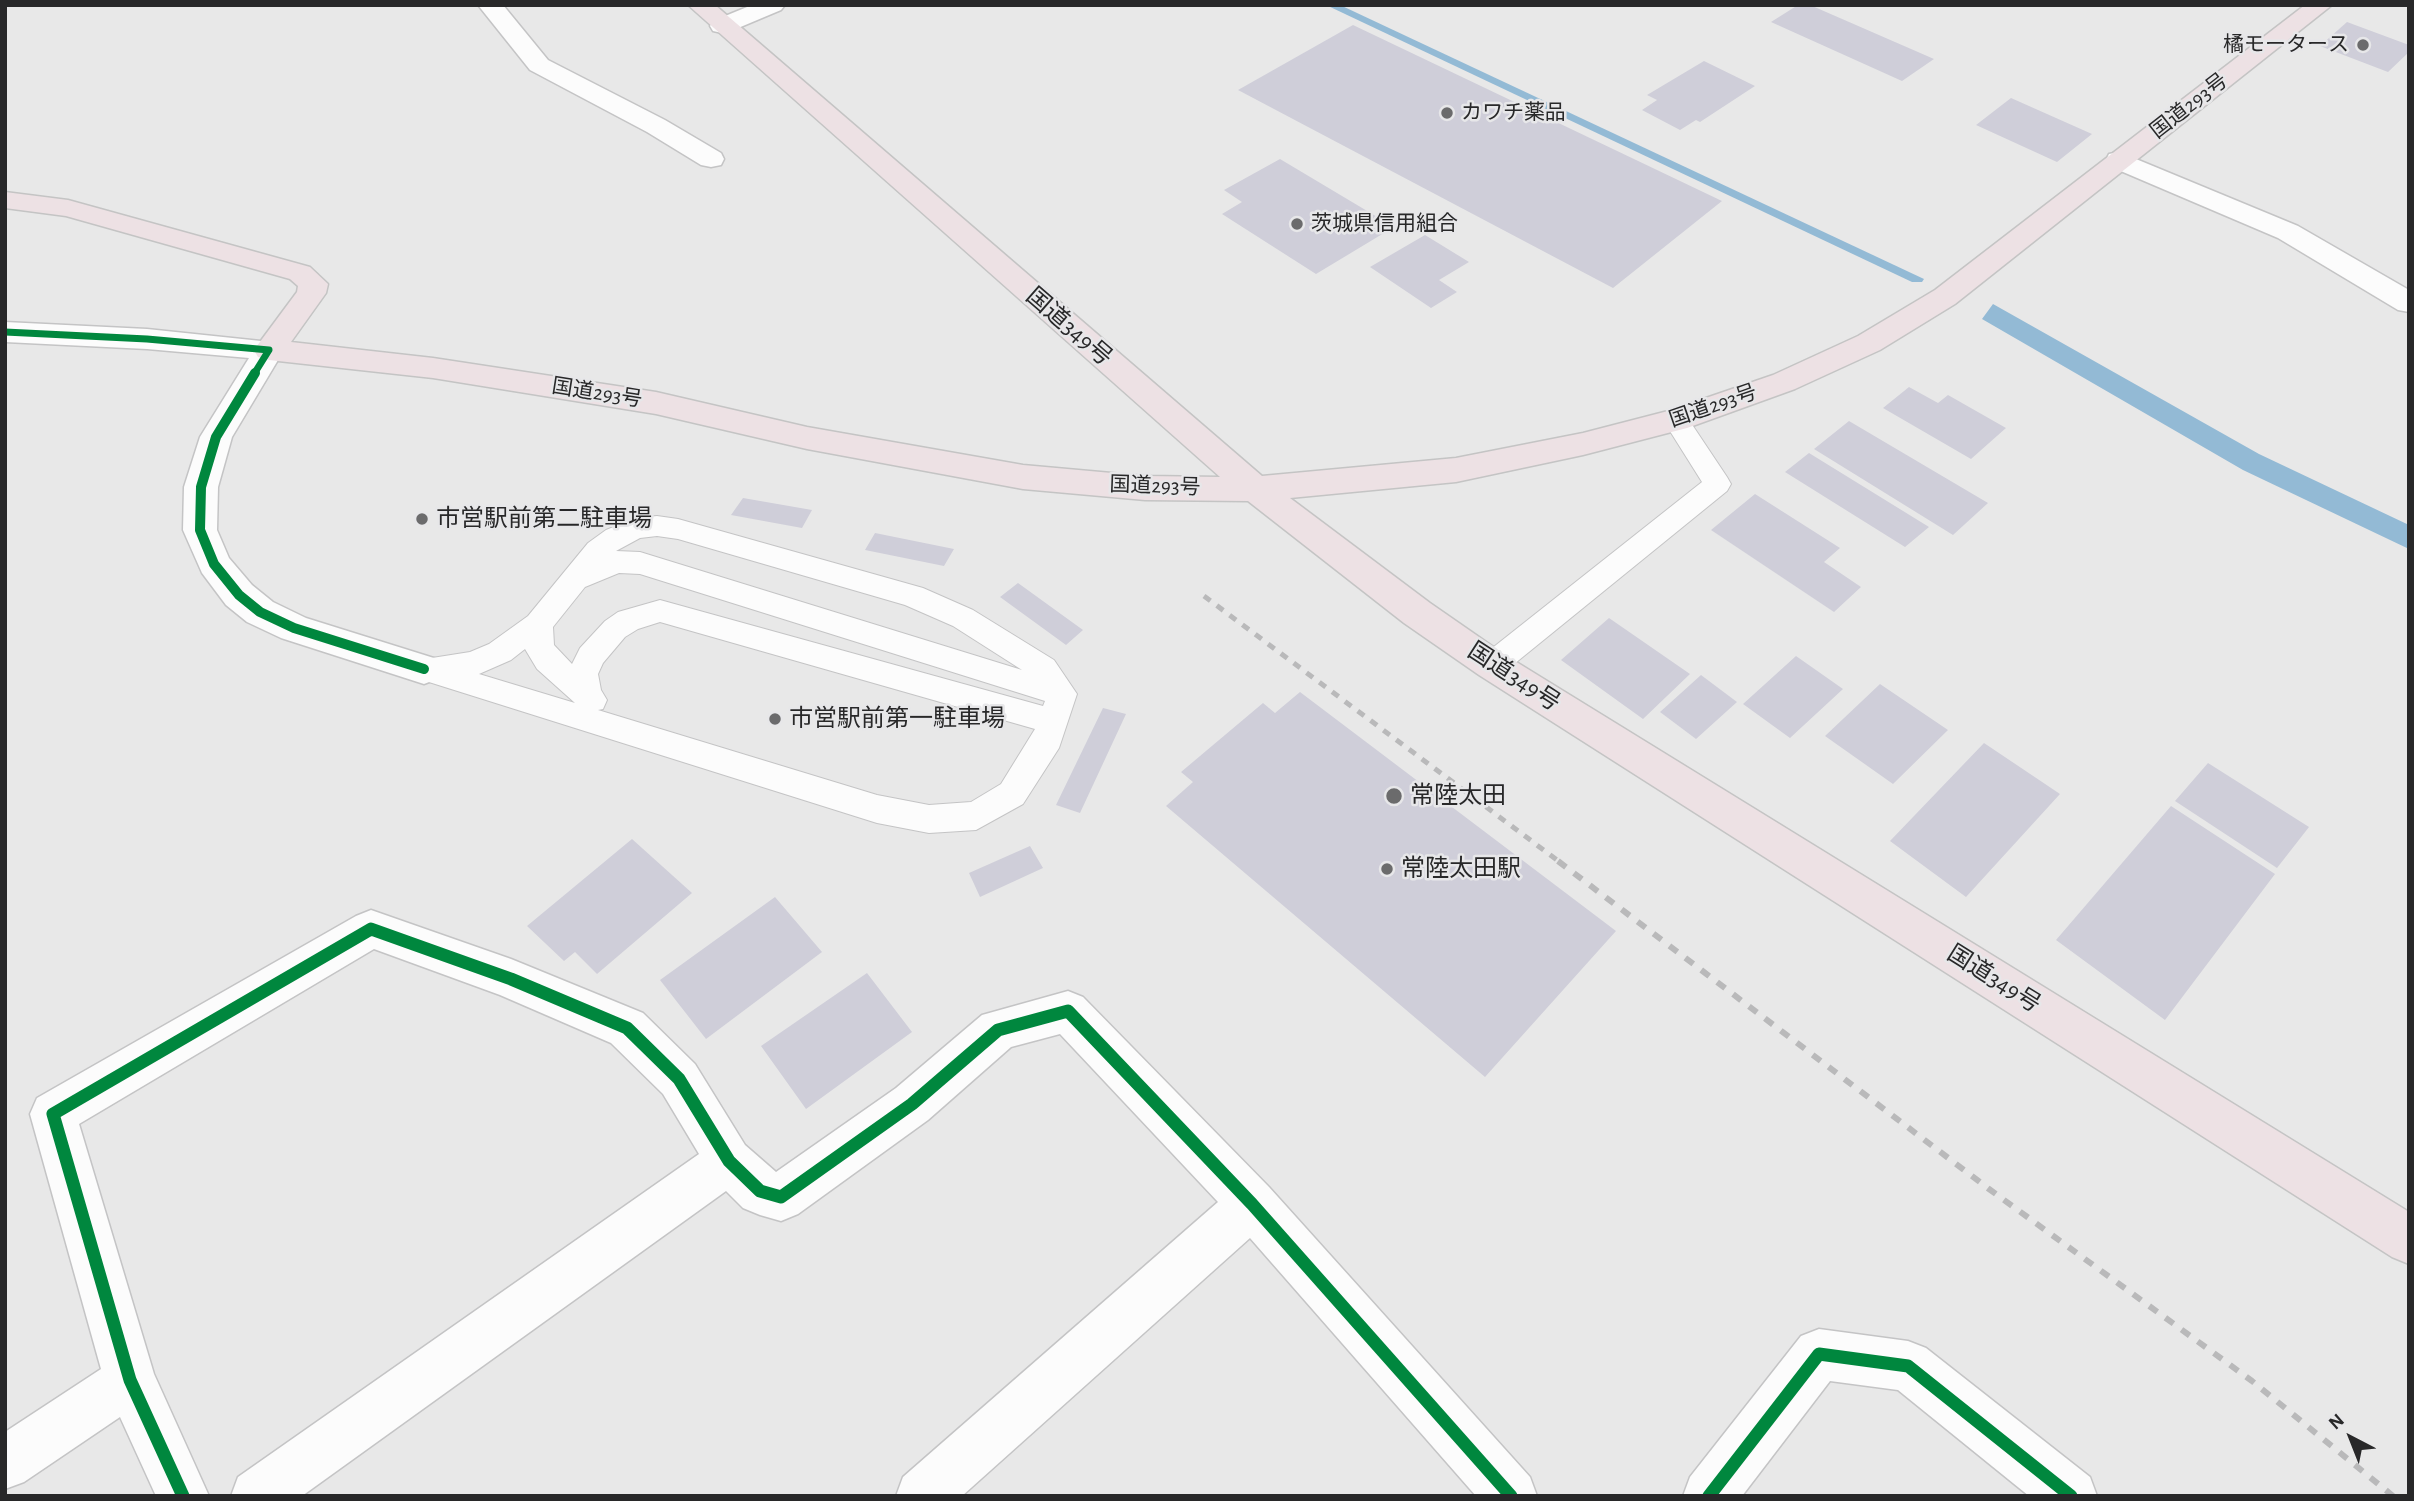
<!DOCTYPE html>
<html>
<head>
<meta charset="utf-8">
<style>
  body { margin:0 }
  #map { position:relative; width:2414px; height:1501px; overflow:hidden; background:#e8e8e8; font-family:"Alegreya Sans",sans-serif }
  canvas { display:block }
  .frame { position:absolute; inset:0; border:7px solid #282829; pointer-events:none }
  .north { position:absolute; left:2316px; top:1403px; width:70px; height:70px; -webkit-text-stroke:5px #e7e7e9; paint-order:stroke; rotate:318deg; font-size:19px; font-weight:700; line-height:28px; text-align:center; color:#282829 }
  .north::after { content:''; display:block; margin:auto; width:24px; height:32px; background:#282829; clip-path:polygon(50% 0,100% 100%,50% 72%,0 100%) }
</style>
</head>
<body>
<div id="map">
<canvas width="2414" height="1501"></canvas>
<div class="frame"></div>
<div class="north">N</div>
</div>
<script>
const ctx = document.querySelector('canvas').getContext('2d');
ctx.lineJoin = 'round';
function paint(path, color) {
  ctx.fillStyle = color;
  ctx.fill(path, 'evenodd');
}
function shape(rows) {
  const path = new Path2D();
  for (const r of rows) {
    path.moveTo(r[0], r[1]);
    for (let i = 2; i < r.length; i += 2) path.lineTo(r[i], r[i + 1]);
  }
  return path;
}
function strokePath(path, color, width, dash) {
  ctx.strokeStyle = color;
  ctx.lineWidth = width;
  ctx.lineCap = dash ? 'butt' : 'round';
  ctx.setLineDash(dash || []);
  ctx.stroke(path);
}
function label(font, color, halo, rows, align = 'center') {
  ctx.font = font + ' "Alegreya Sans","Noto Sans JP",sans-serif';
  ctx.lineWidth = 5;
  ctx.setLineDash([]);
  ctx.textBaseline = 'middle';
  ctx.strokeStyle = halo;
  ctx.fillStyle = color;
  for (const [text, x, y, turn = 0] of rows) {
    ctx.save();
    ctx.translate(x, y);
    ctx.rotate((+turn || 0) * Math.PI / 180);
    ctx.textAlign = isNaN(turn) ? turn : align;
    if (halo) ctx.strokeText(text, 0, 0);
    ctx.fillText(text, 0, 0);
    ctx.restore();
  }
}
const water = shape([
  [1993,304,2259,454,2409,525,2409,549,2243,470,1982,319]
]);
const stream = shape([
  [1326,5,1340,5,1924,279,1922,282,1912,282,1326,5]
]);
const building = shape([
  [1798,5,1810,5,1934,59,1902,81,1771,22],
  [2347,22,2409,45,2409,52,2388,72,2320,46],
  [1353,25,1722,201,1613,288,1238,90],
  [1704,61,1755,86,1700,122,1696,120,1680,130,1642,110,1657,100,1647,95],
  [2011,98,2092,134,2057,162,1976,125],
  [1280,159,1394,227,1316,274,1222,214,1242,202,1224,190],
  [1425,235,1469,262,1439,280,1457,292,1431,308,1370,267],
  [1909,387,1938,403,1948,395,2006,428,1971,459,1883,408],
  [1849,421,1988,503,1953,535,1814,449],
  [1809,453,1929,527,1905,547,1785,472],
  [1755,494,1840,548,1824,562,1861,587,1834,612,1711,530],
  [743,498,812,510,802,528,731,515],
  [875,533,954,549,944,566,865,550],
  [1018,583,1083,630,1066,645,1000,597],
  [1609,618,1690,674,1643,719,1561,660],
  [1796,656,1843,689,1790,738,1743,704],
  [1701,675,1737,702,1696,739,1660,712],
  [1880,684,1948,730,1893,784,1825,736],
  [1300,692,1616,931,1485,1077,1166,806,1193,782,1181,772,1263,703,1275,713],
  [1103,708,1126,714,1080,813,1056,805],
  [1984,743,2060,794,1966,897,1890,841],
  [2208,763,2309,827,2277,868,2175,801],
  [2171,806,2275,874,2165,1020,2056,940],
  [632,839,692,893,597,974,575,952,564,961,527,926],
  [1030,846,1043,868,980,897,969,873],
  [775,897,822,952,706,1039,660,980],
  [867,973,912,1032,806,1109,761,1046]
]);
const lane = shape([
  [1676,411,1685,414,1727,477,1731,484,1727,491,1503,673,1492,677,1481,673,1477,665,1481,657,1702,482,1663,420,1667,414,1676,411],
  [657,516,678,519,923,588,973,610,1054,660,1077,694,1059,748,1023,804,976,830,929,833,877,823,413,677,409,669,413,661,470,652,489,644,528,616,588,543,606,530,636,518,657,516],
  [657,536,678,539,905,605,953,626,1022,670,640,552,616,551,640,538,657,536],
  [619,573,640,574,1045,701,1043,706,660,600,618,612,605,621,580,648,572,664,554,645,553,627,585,587,619,573],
  [660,622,1035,729,1001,784,971,802,929,805,877,795,598,710,603,709,607,700,601,690,598,674,603,663,625,637,638,629,660,622],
  [525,649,537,669,575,703,479,674,511,660,525,649]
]);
const street = shape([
  [478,5,503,5,548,60,665,120,721,153,724,159,721,165,711,167,701,165,647,132,530,70,478,5],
  [752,5,785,5,781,10,731,31,722,33,713,31,710,26,713,21,752,5],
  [2119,152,2298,226,2409,290,2409,312,2398,310,2278,238,2109,166,2106,160,2109,154,2119,152],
  [371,910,511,959,643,1013,695,1064,745,1145,776,1172,896,1088,982,1015,1068,991,1083,997,1269,1187,1530,1477,1537,1496,1476,1496,1250,1238,962,1496,896,1496,903,1477,1218,1202,1060,1034,1011,1047,928,1120,798,1214,781,1221,760,1215,743,1208,726,1191,302,1496,231,1496,238,1477,699,1154,663,1094,611,1043,500,995,374,949,79,1124,154,1374,209,1496,156,1496,120,1417,24,1482,5,1489,5,1432,101,1369,30,1114,37,1098,356,916,371,910],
  [1819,1329,1908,1341,1926,1348,2090,1477,2097,1496,2029,1496,1898,1390,1830,1381,1742,1496,1683,1496,1690,1477,1801,1336,1819,1329]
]);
const secondary = shape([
  [5,322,147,329,280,343,284,350,232,437,218,487,217,530,229,558,252,585,273,602,306,618,437,659,442,669,437,679,424,684,281,638,247,622,226,605,202,573,183,530,184,487,200,437,249,358,147,349,5,342,5,322]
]);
const highway = shape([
  [688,5,715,5,1262,476,1456,458,1583,433,1668,411,1773,375,1858,336,1935,290,2305,5,2332,5,1955,304,1880,350,1795,389,1687,428,1583,455,1456,482,1290,498,1430,603,1505,655,2409,1212,2409,1264,2392,1257,1479,675,1404,623,1248,501,1145,500,1023,489,807,449,656,414,433,378,269,360,258,357,254,350,297,292,298,286,290,279,66,216,5,208,5,192,68,200,310,267,328,284,326,293,291,342,433,358,656,392,807,427,1023,465,1145,476,1220,477,688,5]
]);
const railFar1 = shape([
  [1204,596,1561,863]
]);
const rail = shape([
  [1558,861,1989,1189,2252,1381,2393,1496]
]);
const cyclewayFar2 = shape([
  [5,332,147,339,269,350,254,374]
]);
const cyclewayFar1 = shape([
  [255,373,216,437,201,487,200,530,214,564,239,595,260,612,294,628,424,669]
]);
const cycleway = shape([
  [183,1496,130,1380,53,1114,371,929,511,979,627,1028,679,1079,729,1161,760,1191,781,1197,912,1104,998,1030,1068,1011,1252,1204,1511,1496],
  [1709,1496,1819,1354,1908,1366,2071,1496]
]);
const markers = [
  [2363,45,7,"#6b6b6c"],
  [1447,113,7,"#6b6b6c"],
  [1297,224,7,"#6b6b6c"],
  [422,519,7,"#6b6b6c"],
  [775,719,7,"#6b6b6c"],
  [1394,796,9,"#6b6b6c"],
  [1387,869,7,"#6b6b6c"]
];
const farPoinames = [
  ["橘モータース",2349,45,"right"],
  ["カワチ薬品",1461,113],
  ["茨城県信用組合",1311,224]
];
const farStreetnames = [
  ["国道293号",2189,106,-38],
  ["国道293号",597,393,9],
  ["国道293号",1713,406,-19],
  ["国道293号",1155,486,2]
];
const streetNames = [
  ["国道349号",1069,327,41],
  ["国道349号",1514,677,33],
  ["国道349号",1994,979,32]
];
const poiNames = [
  ["市営駅前第二駐車場",436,519],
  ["市営駅前第一駐車場",789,719],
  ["常陸太田",1410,796],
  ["常陸太田駅",1401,869]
];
paint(water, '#93bad5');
paint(stream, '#93bad5');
paint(building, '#cfced9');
strokePath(lane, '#c4c4c5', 2);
strokePath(street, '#c4c4c5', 3);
strokePath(secondary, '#c4c4c5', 3);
strokePath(highway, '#c4c4c4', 3);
paint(lane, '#fcfcfc');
paint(street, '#fcfcfc');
paint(secondary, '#fcfcfc');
paint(highway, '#ede1e4');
strokePath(railFar1, '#b9b9ba', 5, [8, 8]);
strokePath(rail, '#b9b9ba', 6, [10, 10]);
strokePath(cyclewayFar2, '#00873e', 7);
strokePath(cyclewayFar1, '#00873e', 10);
strokePath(cycleway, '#00873e', 13);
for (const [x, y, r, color] of markers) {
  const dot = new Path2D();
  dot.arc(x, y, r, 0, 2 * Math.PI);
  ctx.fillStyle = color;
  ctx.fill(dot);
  strokePath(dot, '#e7e7e9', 2.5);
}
label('21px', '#282829', '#e7e7e9', farPoinames, 'left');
label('21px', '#282829', '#e7e7e9', farStreetnames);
label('24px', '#282829', '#e7e7e9', streetNames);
label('24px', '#282829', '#e7e7e9', poiNames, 'left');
</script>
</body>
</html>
